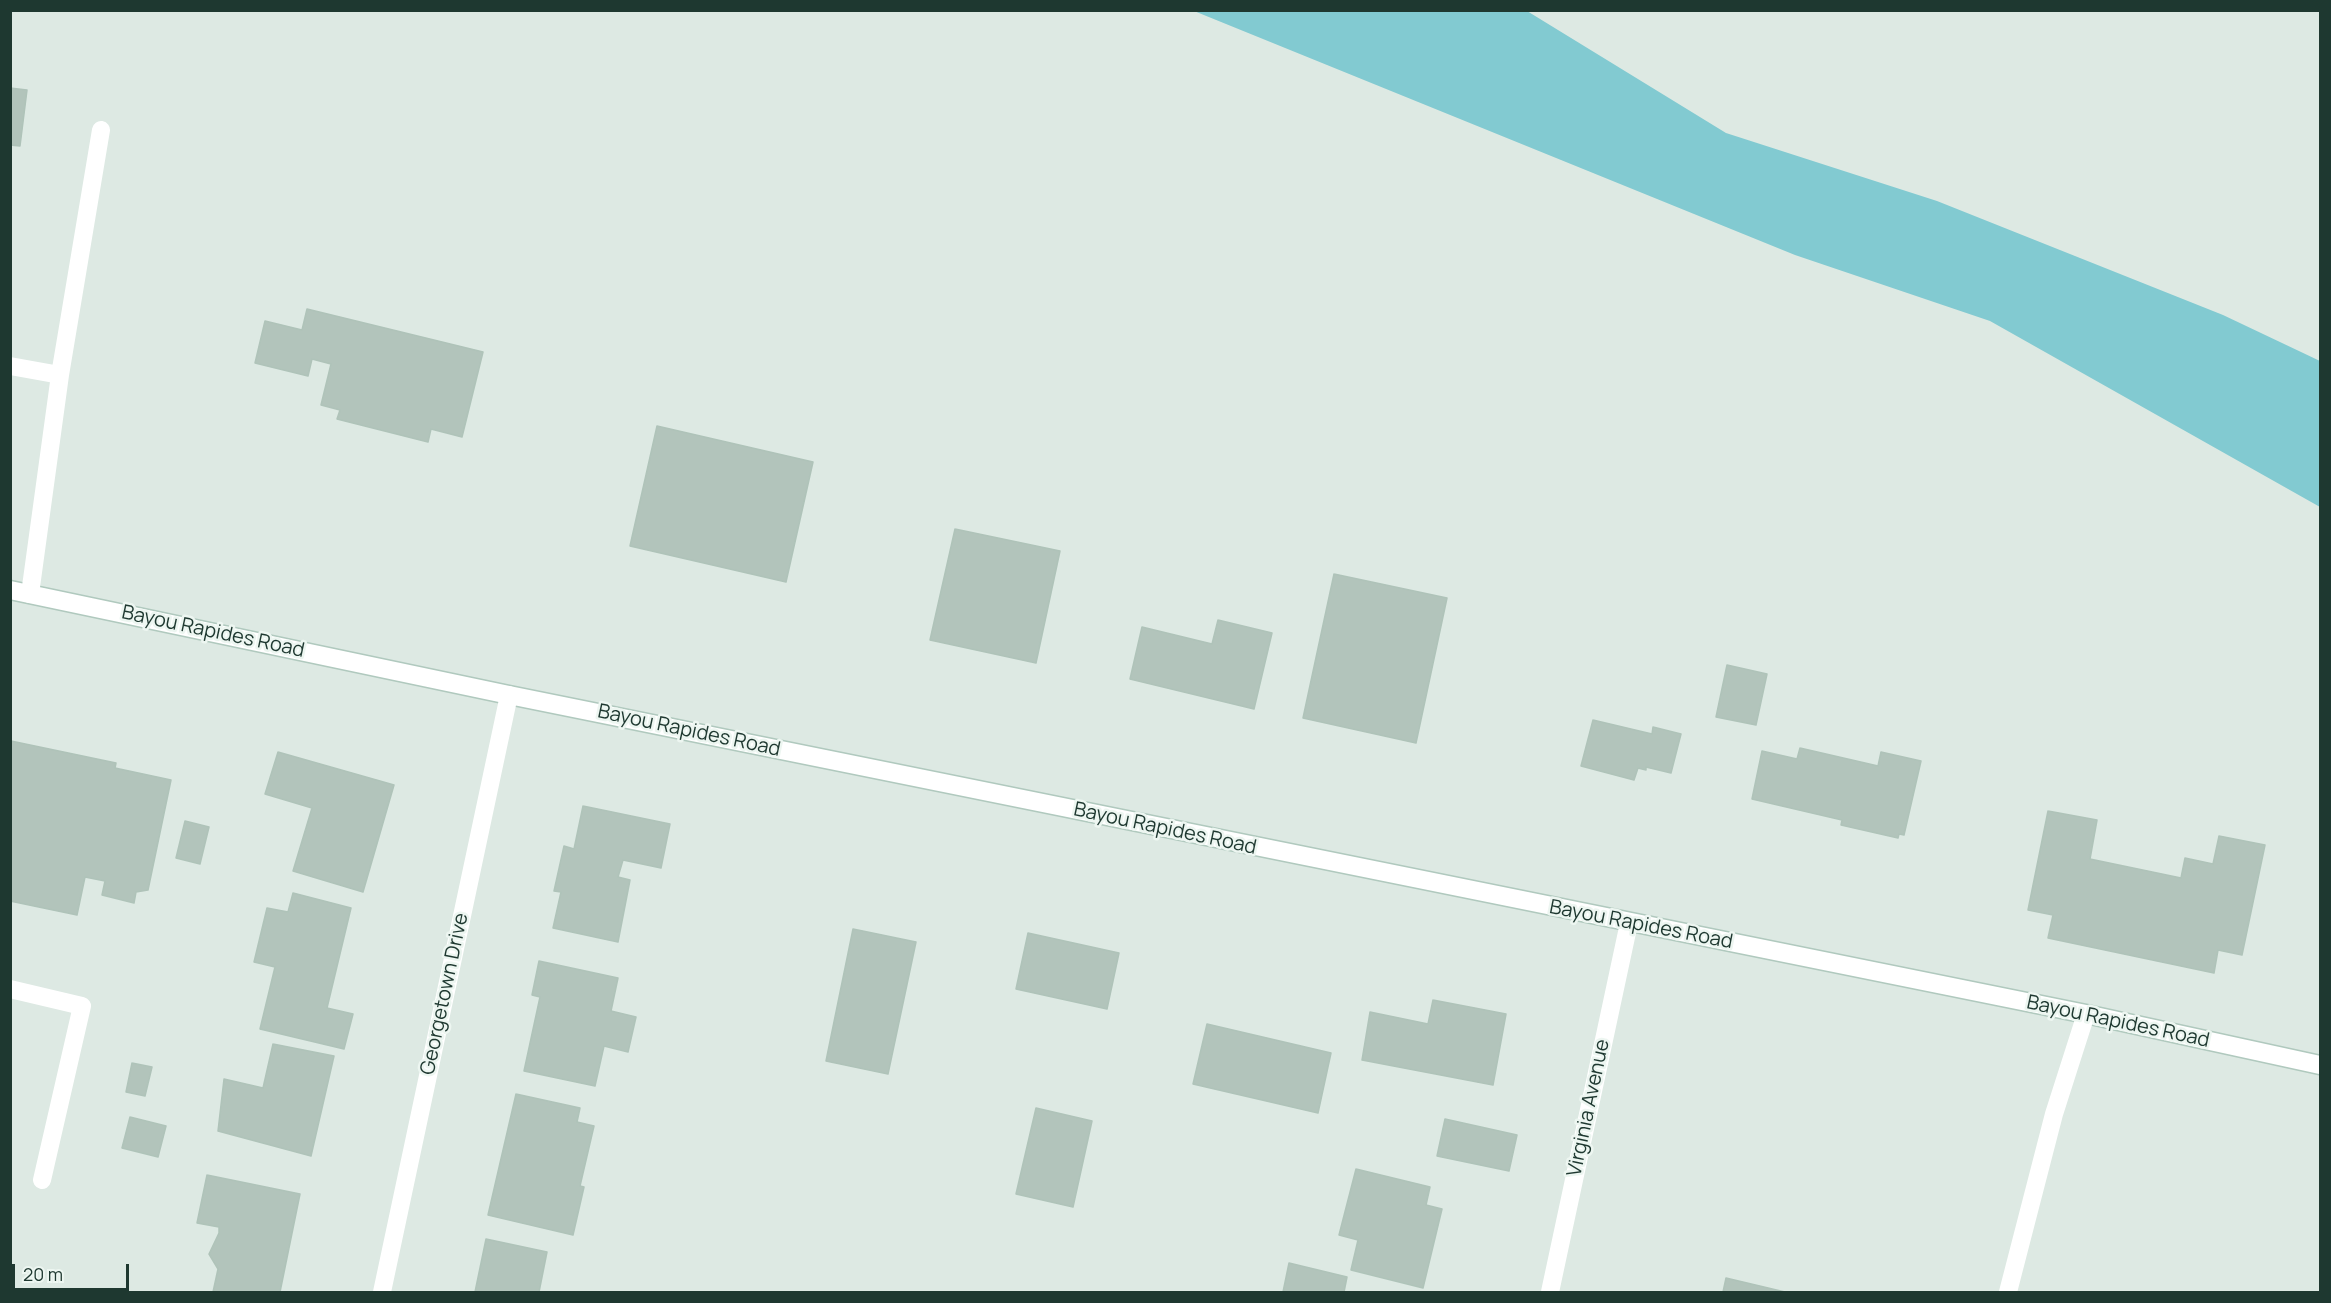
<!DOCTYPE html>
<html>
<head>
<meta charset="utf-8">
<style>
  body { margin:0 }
  #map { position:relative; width:2331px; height:1303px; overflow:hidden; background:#dde9e3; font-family:Manrope,sans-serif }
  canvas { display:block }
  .frame { position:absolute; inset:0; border:12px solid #1e3830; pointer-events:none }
  .scale { position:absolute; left:12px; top:1264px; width:117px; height:27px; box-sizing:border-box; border:3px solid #1e3830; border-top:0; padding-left:8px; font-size:18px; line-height:21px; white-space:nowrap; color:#1e3830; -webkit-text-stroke:4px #edf6f1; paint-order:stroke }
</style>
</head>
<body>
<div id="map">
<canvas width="2331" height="1303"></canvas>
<div class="frame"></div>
<div class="scale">20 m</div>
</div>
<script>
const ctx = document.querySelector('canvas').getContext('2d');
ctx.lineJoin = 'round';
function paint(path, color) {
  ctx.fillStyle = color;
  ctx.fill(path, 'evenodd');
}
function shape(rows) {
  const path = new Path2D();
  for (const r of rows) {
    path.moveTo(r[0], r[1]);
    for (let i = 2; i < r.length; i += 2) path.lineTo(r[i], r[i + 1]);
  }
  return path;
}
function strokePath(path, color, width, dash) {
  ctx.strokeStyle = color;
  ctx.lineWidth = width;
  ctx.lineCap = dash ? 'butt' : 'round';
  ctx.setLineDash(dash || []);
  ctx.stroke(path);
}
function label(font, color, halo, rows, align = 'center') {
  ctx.font = font + ' Manrope,sans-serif';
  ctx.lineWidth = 5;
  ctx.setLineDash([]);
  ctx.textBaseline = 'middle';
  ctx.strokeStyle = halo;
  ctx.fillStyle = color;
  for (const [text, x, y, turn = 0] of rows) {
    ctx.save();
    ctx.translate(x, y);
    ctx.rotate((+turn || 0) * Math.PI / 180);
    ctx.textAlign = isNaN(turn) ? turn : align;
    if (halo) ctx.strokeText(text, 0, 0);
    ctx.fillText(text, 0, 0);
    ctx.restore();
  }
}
const water = shape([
  [1194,11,1527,11,1726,133,1937,201,2223,315,2320,361,2320,507,1990,321,1795,255]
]);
const building = shape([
  [10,88,27,90,20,146,10,145,10,88],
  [307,309,483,352,462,437,431,429,428,442,337,419,340,410,321,405,331,364,312,359,308,376,255,363,265,321,302,330,307,309],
  [657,426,813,462,786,582,630,546,657,426],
  [955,529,1060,551,1036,663,930,640,955,529],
  [1334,574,1447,598,1416,743,1303,718,1334,574],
  [1218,620,1272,633,1254,709,1130,679,1142,627,1212,644,1218,620],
  [1727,665,1767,674,1756,725,1716,717,1727,665],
  [1593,720,1652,734,1653,727,1681,734,1671,773,1646,767,1646,770,1638,768,1634,780,1581,766,1593,720],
  [11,741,116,763,115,768,171,780,148,890,136,892,134,903,102,895,105,881,85,877,77,915,10,901,11,741],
  [1800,748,1878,766,1881,752,1921,761,1904,835,1899,834,1898,838,1841,825,1842,820,1752,799,1762,751,1797,759,1800,748],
  [278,752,394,785,363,892,293,871,312,808,265,794,278,752],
  [583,806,670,824,661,868,623,860,618,877,630,880,618,942,553,928,561,892,554,891,564,846,574,849,583,806],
  [2048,811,2097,820,2090,859,2181,878,2185,858,2213,864,2219,836,2265,845,2242,955,2218,950,2214,973,2048,938,2053,915,2028,910,2048,811],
  [185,821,209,827,200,864,176,858,185,821],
  [293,893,351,908,327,1008,353,1014,344,1049,260,1029,275,967,254,962,267,908,288,912,293,893],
  [853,929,916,942,888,1074,826,1061,853,929],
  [1028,933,1119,953,1107,1009,1016,989,1028,933],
  [539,961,618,978,611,1011,636,1017,628,1052,604,1046,595,1086,524,1071,540,997,532,995,539,961],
  [1433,1000,1506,1014,1493,1085,1362,1060,1370,1012,1428,1024,1433,1000],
  [1207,1024,1331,1053,1318,1113,1193,1084,1207,1024],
  [273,1044,334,1056,311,1156,218,1131,224,1079,263,1088,273,1044],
  [132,1063,152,1067,145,1096,126,1092,132,1063],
  [516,1094,580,1108,577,1122,594,1126,580,1186,584,1187,573,1235,488,1215,516,1094],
  [1036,1108,1092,1121,1073,1207,1016,1194,1036,1108],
  [130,1117,166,1126,158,1157,122,1148,130,1117],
  [1445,1119,1517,1135,1509,1171,1437,1156,1445,1119],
  [1356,1169,1430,1187,1426,1205,1442,1209,1423,1288,1351,1270,1358,1240,1339,1235,1356,1169],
  [207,1175,300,1194,280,1292,213,1292,218,1269,209,1254,219,1233,219,1227,197,1223,207,1175],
  [486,1239,547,1252,539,1292,475,1292,486,1239],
  [1289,1263,1347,1277,1344,1292,1283,1292,1289,1263],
  [1726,1278,1785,1292,1723,1292,1726,1278]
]);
const service = shape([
  [10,366,60,375],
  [30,594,60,375,101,130],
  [10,989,82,1006,42,1180],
  [2008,1292,2054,1114,2086,1014]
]);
const minor = shape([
  [382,1292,509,695],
  [1550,1292,1629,923]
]);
const secondary = shape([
  [10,590,509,695,2086,1014,2320,1065]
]);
const streetNames = [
  ["Bayou Rapides Road",213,632,12],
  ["Bayou Rapides Road",689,731,12],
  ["Bayou Rapides Road",1165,829,12],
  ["Bayou Rapides Road",1641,925,11],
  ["Georgetown Drive",445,994,-78],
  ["Bayou Rapides Road",2118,1022,12],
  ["Virginia Avenue",1589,1108,-78]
];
paint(water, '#82cad1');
paint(building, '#b2c4bb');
strokePath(building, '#afc3b9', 1.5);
strokePath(secondary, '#b0c9be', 21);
strokePath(service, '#fff', 18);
strokePath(minor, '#fff', 18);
strokePath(secondary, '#fff', 18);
label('20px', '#1e3830', '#edf6f1', streetNames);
</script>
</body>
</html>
